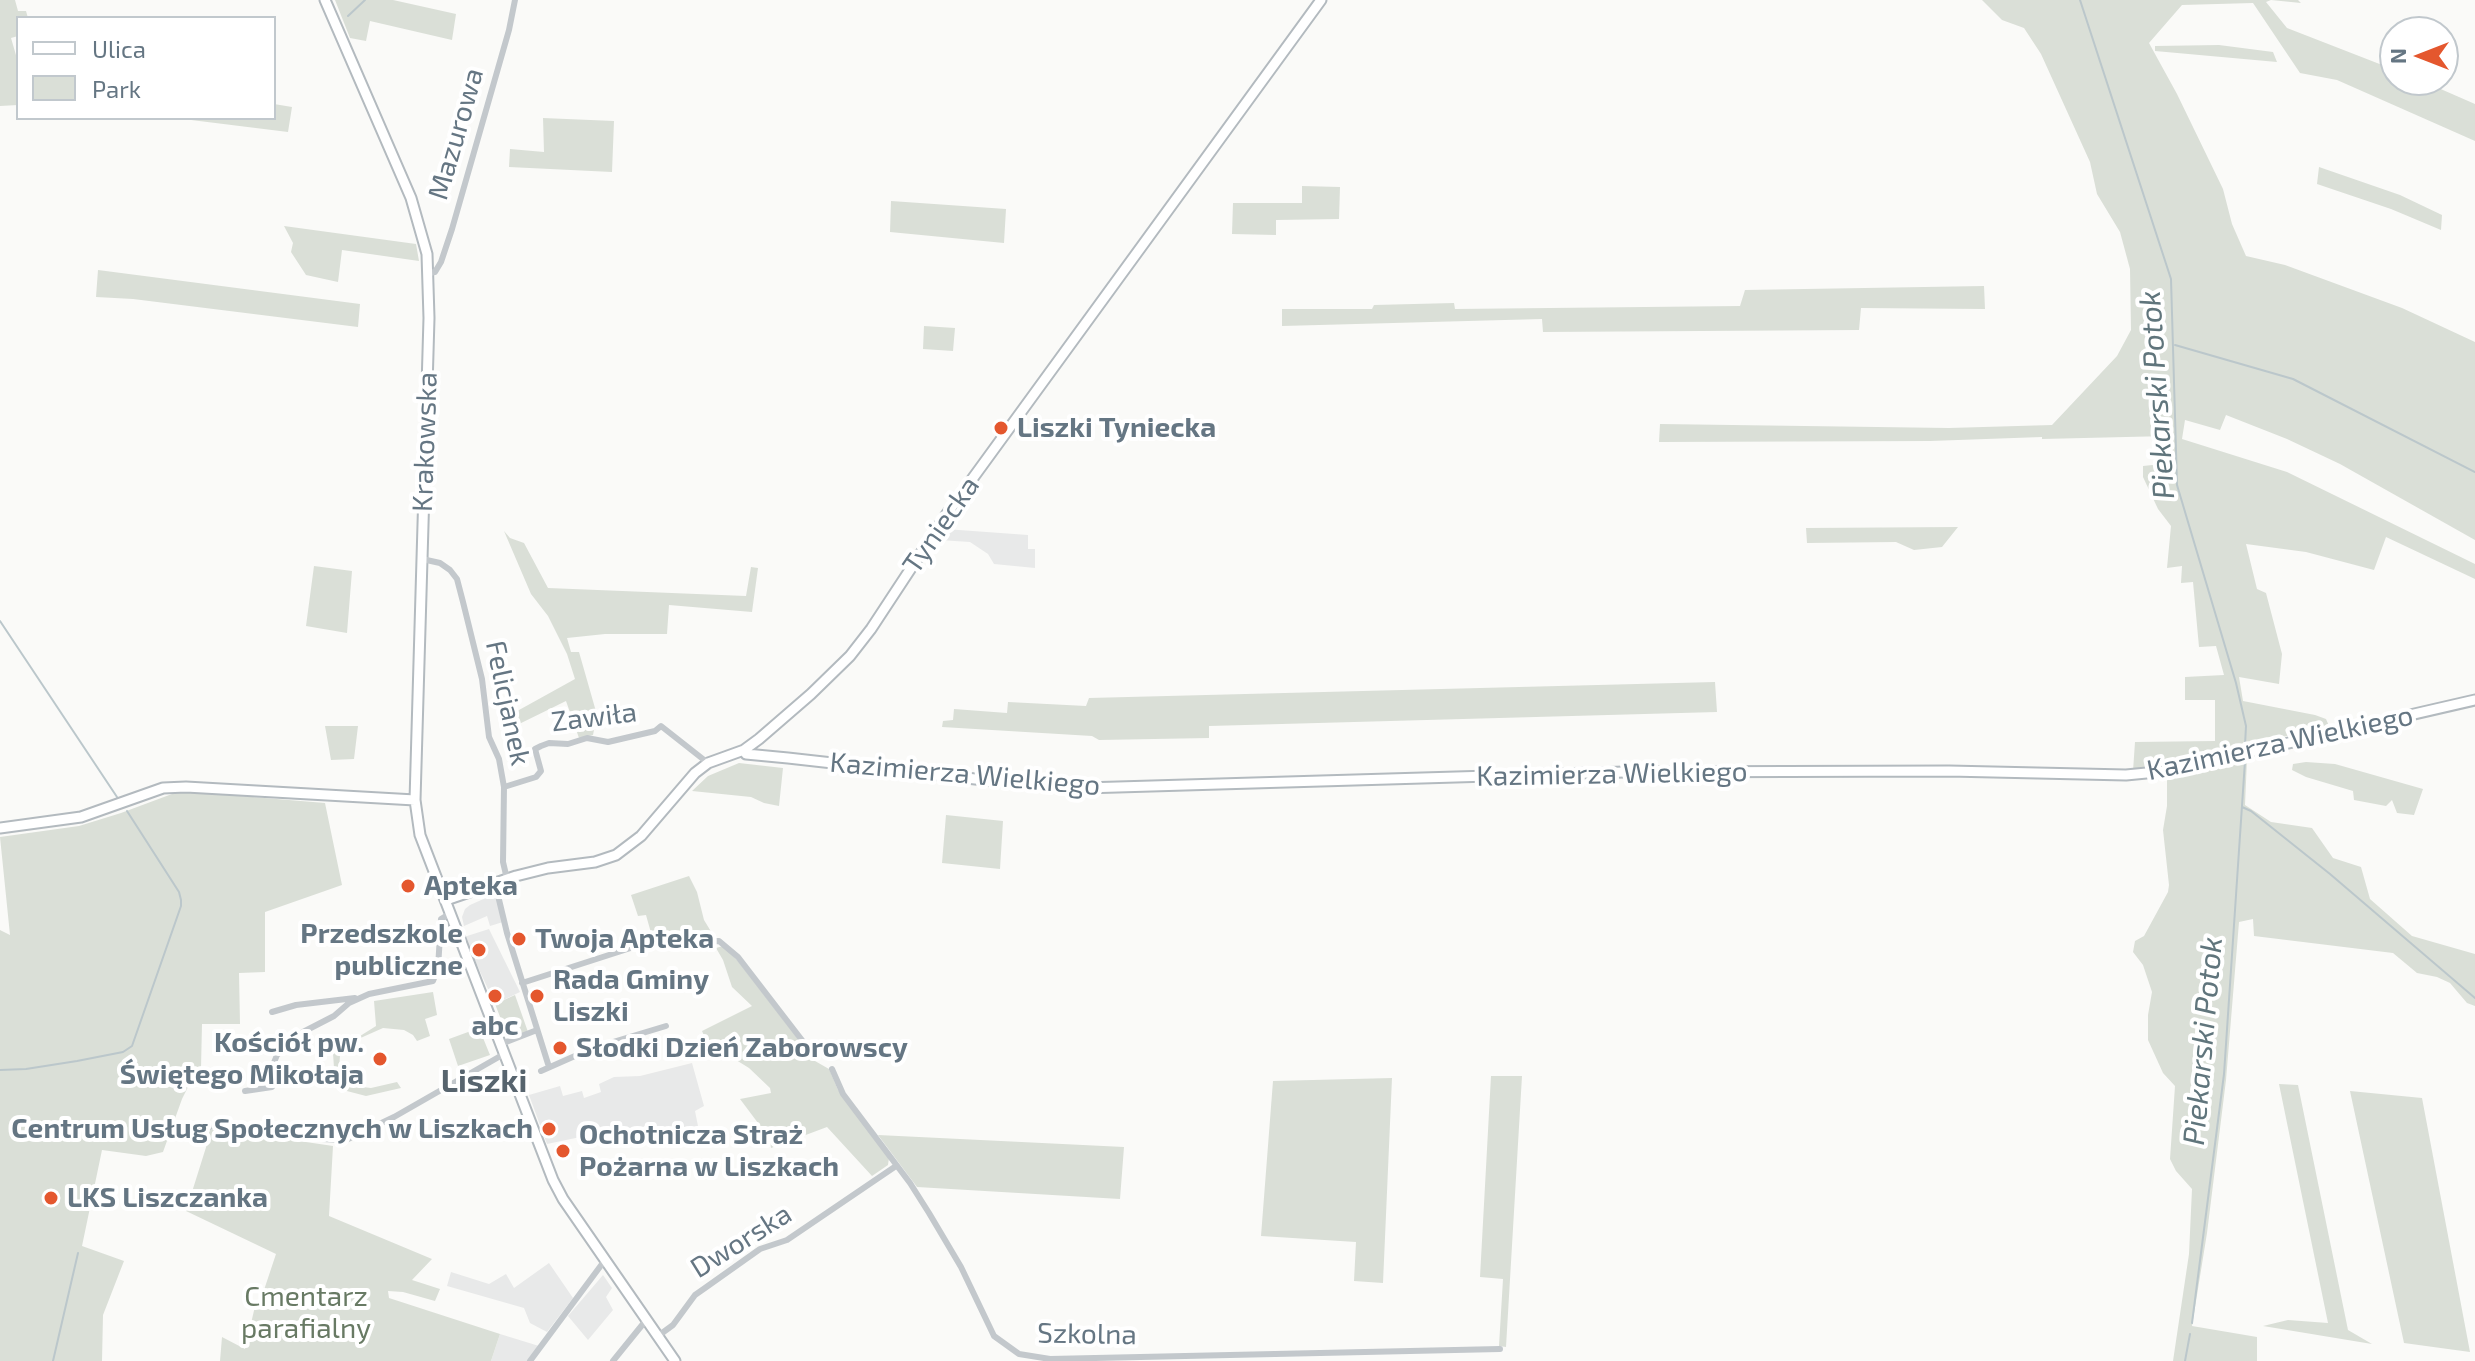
<!DOCTYPE html>
<html>
<head>
<meta charset="utf-8">
<style>
  body { margin:0 }
  #map { position:relative; width:2475px; height:1361px; overflow:hidden; background:#fafaf8; font-family:"Exo 2",sans-serif }
  canvas { display:block }
  .legend { position:absolute; left:16px; top:16px; width:260px; height:104px; box-sizing:border-box; background:#fff; border:2px solid #c1c8cd; margin:0; padding:10px 14px; list-style:none; font-size:24px; color:#657683 }
  .legend li { display:flex; align-items:center; gap:16px; height:40px }
  .legend b { width:40px; border:2px solid #c1c8cd }
  .north { position:absolute; left:2379px; top:16px; width:80px; height:80px; box-sizing:border-box; background:#fff; border:2px solid #c1c8cd; border-radius:50%; rotate:270deg; font-size:22px; font-weight:700; line-height:32px; text-align:center; color:#657683 }
  .north::after { content:''; display:block; margin:auto; width:28px; height:36px; background:#e4572e; clip-path:polygon(50% 0,100% 100%,50% 72%,0 100%) }
</style>
</head>
<body>
<div id="map">
<canvas width="2475" height="1361"></canvas>
<ul class="legend">
<li><b style="height:10px;background:#fff"></b>Ulica</li>
<li><b style="height:22px;background:#dadfd7"></b>Park</li>
</ul>
<div class="north">N</div>
</div>
<script>
const ctx = document.querySelector('canvas').getContext('2d');
ctx.lineJoin = 'round';
function paint(path, color) {
  ctx.fillStyle = color;
  ctx.fill(path, 'evenodd');
}
function shape(rows) {
  const path = new Path2D();
  for (const r of rows) {
    path.moveTo(r[0], r[1]);
    for (let i = 2; i < r.length; i += 2) path.lineTo(r[i], r[i + 1]);
  }
  return path;
}
function strokePath(path, color, width, dash) {
  ctx.strokeStyle = color;
  ctx.lineWidth = width;
  ctx.lineCap = dash ? 'butt' : 'round';
  ctx.setLineDash(dash || []);
  ctx.stroke(path);
}
function label(font, color, halo, rows, align = 'center') {
  ctx.font = font + ' "Exo 2",sans-serif';
  ctx.lineWidth = 8;
  ctx.setLineDash([]);
  ctx.textBaseline = 'middle';
  ctx.strokeStyle = halo;
  ctx.fillStyle = color;
  for (const [text, x, y, turn = 0] of rows) {
    ctx.save();
    ctx.translate(x, y);
    ctx.rotate((+turn || 0) * Math.PI / 180);
    ctx.textAlign = isNaN(turn) ? turn : align;
    if (halo) ctx.strokeText(text, 0, 0);
    ctx.fillText(text, 0, 0);
    ctx.restore();
  }
}
const built = shape([
  [945,529,1028,535,1028,549,1035,549,1035,568,994,564,988,554,970,542,939,540],
  [497,893,503,922,490,926,487,916,464,926,462,917,465,909,470,905],
  [489,929,520,992,495,1004,464,937],
  [692,1063,704,1106,695,1111,699,1131,656,1141,653,1125,610,1134,609,1131,547,1144,529,1095,560,1086,563,1096,582,1091,584,1098,601,1092,599,1084,614,1077,640,1076],
  [549,1263,573,1298,547,1332,530,1323,524,1308,447,1286,451,1272,489,1284,506,1274,514,1288],
  [603,1275,612,1288,606,1297,613,1310,588,1340,568,1316],
  [500,1334,539,1346,528,1361,491,1361]
]);
const green = shape([
  [0,0,15,0,18,11,26,11,28,18,18,18,18,36,11,38,18,62,18,105,0,106],
  [335,0,393,0,456,14,452,40,370,21,366,41,350,38],
  [1982,0,2298,0,2301,3,2271,0,2266,2,2287,28,2395,70,2395,80,2420,80,2475,104,2475,141,2337,80,2300,73,2253,3,2182,5,2149,43,2177,94,2223,189,2232,224,2246,256,2285,265,2402,308,2475,342,2475,540,2340,464,2287,439,2226,415,2220,430,2185,420,2182,439,2287,472,2475,564,2475,579,2386,537,2374,570,2306,552,2246,544,2257,589,2266,593,2282,654,2279,684,2239,677,2243,701,2315,715,2326,719,2329,726,2169,764,2133,771,2135,742,2215,741,2215,700,2185,700,2185,677,2224,675,2216,646,2199,647,2193,582,2181,583,2182,566,2167,568,2171,526,2158,509,2143,477,2143,466,2171,463,2168,436,2042,439,2042,437,1930,441,1659,442,1660,424,1949,428,2052,425,2117,356,2131,330,2130,269,2120,232,2097,194,2090,162,2041,54,2024,28,2002,20],
  [2219,45,2273,52,2277,62,2155,51,2155,46],
  [274,104,292,107,288,132,175,118,274,118],
  [543,118,614,121,612,172,509,167,510,149,544,152],
  [2319,167,2400,195,2442,215,2441,230,2391,209,2317,184],
  [1302,186,1340,187,1339,219,1276,220,1276,235,1232,234,1233,203,1302,203],
  [891,201,1006,209,1004,243,890,232],
  [284,226,416,244,419,261,342,250,338,282,306,275,291,252,293,243],
  [98,270,360,304,358,327,133,299,96,297],
  [1984,286,1985,309,1861,308,1859,330,1543,332,1542,319,1282,326,1282,309,1372,309,1374,305,1454,303,1455,309,1740,306,1745,290],
  [924,326,955,328,953,351,923,349],
  [1958,527,1942,547,1914,550,1896,542,1807,543,1806,528],
  [504,531,510,538,524,543,548,588,746,596,751,567,758,568,752,612,669,605,667,634,605,634,567,638,571,652,579,652,597,715,593,735,579,738,566,701,513,727,510,715,575,679,567,654,548,616,531,594],
  [314,566,352,571,347,633,306,626],
  [1715,682,1717,712,1209,726,1209,738,1099,740,1092,736,942,727,943,721,953,720,954,709,1007,713,1008,702,1086,706,1089,698],
  [325,726,358,726,354,759,331,760],
  [2247,759,2245,805,2271,822,2312,828,2333,858,2361,867,2370,899,2412,936,2475,954,2475,1006,2467,1003,2450,983,2437,977,2417,973,2393,953,2254,936,2253,919,2239,922,2226,1080,2207,1233,2192,1326,2257,1337,2257,1361,2173,1361,2189,1254,2192,1189,2176,1171,2170,1159,2175,1086,2163,1073,2148,1040,2148,1015,2152,992,2143,965,2133,952,2135,941,2144,936,2168,892,2169,885,2163,830,2167,806,2167,780],
  [2306,762,2335,764,2423,789,2414,815,2397,813,2392,800,2386,806,2354,800,2353,791,2306,777,2292,770,2293,764],
  [739,763,783,768,779,806,764,803,751,797,692,791,708,776],
  [180,791,325,803,342,885,265,912,265,972,239,973,240,1024,202,1024,201,1068,193,1069,192,1079,182,1099,163,1152,146,1156,102,1150,82,1246,124,1261,103,1315,102,1361,0,1361,0,930,10,935,0,837,79,826,121,813],
  [946,815,1003,821,1000,869,942,863],
  [689,876,697,892,704,920,715,938,653,940,646,915,638,916,631,895],
  [723,946,738,961,815,1061,829,1069,838,1090,889,1158,888,1165,872,1176,827,1127,771,1148,770,1139,740,1099,771,1093,770,1088,749,1068,707,1042,702,1031,752,1006,732,987,723,960,716,948],
  [433,992,437,1015,425,1019,430,1036,417,1041,413,1035,404,1030,383,1028,356,1040,345,1048,340,1055,339,1070,348,1083,354,1086,371,1088,397,1082,401,1088,366,1096,343,1090,335,1083,333,1053,376,1026,374,1001],
  [515,995,528,1032,510,1038,508,1037,495,1004],
  [479,1028,490,1055,458,1066,449,1039],
  [1491,1076,1522,1076,1506,1347,1499,1346,1503,1279,1480,1277],
  [1392,1078,1383,1283,1354,1281,1356,1242,1261,1236,1273,1081],
  [2279,1084,2298,1085,2348,1330,2372,1344,2263,1326,2288,1320,2328,1323],
  [2350,1091,2422,1098,2470,1352,2404,1343],
  [218,1129,333,1146,329,1216,432,1259,412,1280,440,1289,435,1301,403,1292,388,1291,389,1298,500,1334,491,1361,220,1361,222,1337,245,1349,256,1302,260,1302,276,1254,186,1211,208,1141,199,1137,200,1131],
  [878,1135,1124,1147,1120,1199,917,1187]
]);
const stream = shape([
  [2080,0,2171,279,2177,485,2236,683,2246,726,2245,745],
  [348,16,365,0],
  [2175,345,2293,379,2475,472],
  [0,621,117,797],
  [2242,807,2251,811,2330,874,2475,998],
  [0,1070,26,1069,77,1061,123,1052,132,1046,181,906,181,900,179,892,127,811],
  [2192,1323,2224,1074,2245,761],
  [53,1361,78,1253],
  [2185,1361,2190,1334]
]);
const street = shape([
  [429,273,435,272,441,262,452,229,509,30,515,0],
  [422,559,440,563,450,570,457,579,463,602,482,679,489,737,499,759,504,787,503,862,507,879],
  [504,787,536,777,541,771,535,749,541,746,549,743,568,744,587,738,608,742,655,731,661,726,708,763],
  [495,883,507,933,549,1067],
  [522,983,643,944,719,941,738,957,808,1048],
  [272,1012,296,1005,355,998],
  [501,1044,537,1030],
  [832,1069,843,1094,910,1183,929,1213,961,1267,994,1336,1019,1354,1050,1359,1500,1349],
  [541,1071,593,1048,666,1026],
  [245,1091,272,1087,275,1083,273,1065,277,1055,303,1032,334,1016,349,1003,369,994,433,981,438,968,441,919,451,913],
  [186,1131,220,1125,297,1138,346,1140,394,1117,504,1054],
  [658,1336,673,1325,695,1295,705,1288,760,1249,787,1240,896,1166],
  [530,1361,605,1260],
  [613,1361,647,1319]
]);
const secondary = shape([
  [325,0,411,198,427,254,429,318,415,800,420,835,553,1180,563,1199,675,1361],
  [744,750,746,754,788,758,993,781,1084,788,1625,772,1949,771,2126,775,2167,771,2475,700],
  [0,828,81,817,163,788,186,787,415,800],
  [446,900,516,876,548,868,595,862,616,855,641,836,695,773,708,763,744,750,759,739,811,694,850,656,871,629,946,515,1321,0]
]);
const markers = [
  [1001,428,8,"#e4572e"],
  [408,886,8,"#e4572e"],
  [519,939,8,"#e4572e"],
  [479,950,8,"#e4572e"],
  [495,996,8,"#e4572e"],
  [537,996,8,"#e4572e"],
  [560,1048,8,"#e4572e"],
  [380,1059,8,"#e4572e"],
  [549,1129,8,"#e4572e"],
  [563,1151,8,"#e4572e"],
  [51,1198,8,"#e4572e"]
];
const streetNames = [
  ["Mazurowa",456,134,-74],
  ["Krakowska",425,442,-88],
  ["Tyniecka",941,525,-55],
  ["Felicjanek",508,703,78],
  ["Zawiła",594,717,-7],
  ["Kazimierza Wielkiego",2280,743,-12],
  ["Kazimierza Wielkiego",965,774,5],
  ["Kazimierza Wielkiego",1612,774,-1],
  ["Dworska",741,1241,-32],
  ["Szkolna",1087,1334,1]
];
const poiNames = [
  ["Liszki Tyniecka",1017,428],
  ["Apteka",424,886],
  ["Przedszkole",463,934,"right"],
  ["publiczne",463,966,"right"],
  ["Twoja Apteka",535,939],
  ["Rada Gminy",553,980],
  ["Liszki",553,1012],
  ["abc",495,1026,"center"],
  ["Kościół pw.",364,1043,"right"],
  ["Świętego Mikołaja",364,1075,"right"],
  ["Słodki Dzień Zaborowscy",576,1048],
  ["Centrum Usług Społecznych w Liszkach",533,1129,"right"],
  ["Ochotnicza Straż",579,1135],
  ["Pożarna w Liszkach",579,1167],
  ["LKS Liszczanka",67,1198]
];
const parkNames = [
  ["Cmentarz",306,1297],
  ["parafialny",306,1329]
];
const waterNames = [
  ["Piekarski Potok",2157,395,-94],
  ["Piekarski Potok",2203,1041,-85]
];
const quarterNames = [
  ["Liszki",484,1081]
];
paint(built, '#e8e9e9');
paint(green, '#dadfd7');
strokePath(stream, '#bbc7cb', 2);
strokePath(secondary, '#b3babf', 13);
strokePath(street, '#c3c8cc', 6);
strokePath(secondary, '#fff', 9);
for (const [x, y, r, color] of markers) {
  const dot = new Path2D();
  dot.arc(x, y, r, 0, 2 * Math.PI);
  ctx.fillStyle = color;
  ctx.fill(dot);
  strokePath(dot, '#fff', 3);
}
label('28px', '#657683', '#fff', streetNames);
label('bold 28px', '#657683', '#fff', poiNames, 'left');
label('28px', '#687a64', '#fff', parkNames);
label('italic 30px', '#60757c', '#fff', waterNames);
label('bold 32px', '#57646e', '#fff', quarterNames);
</script>
</body>
</html>
